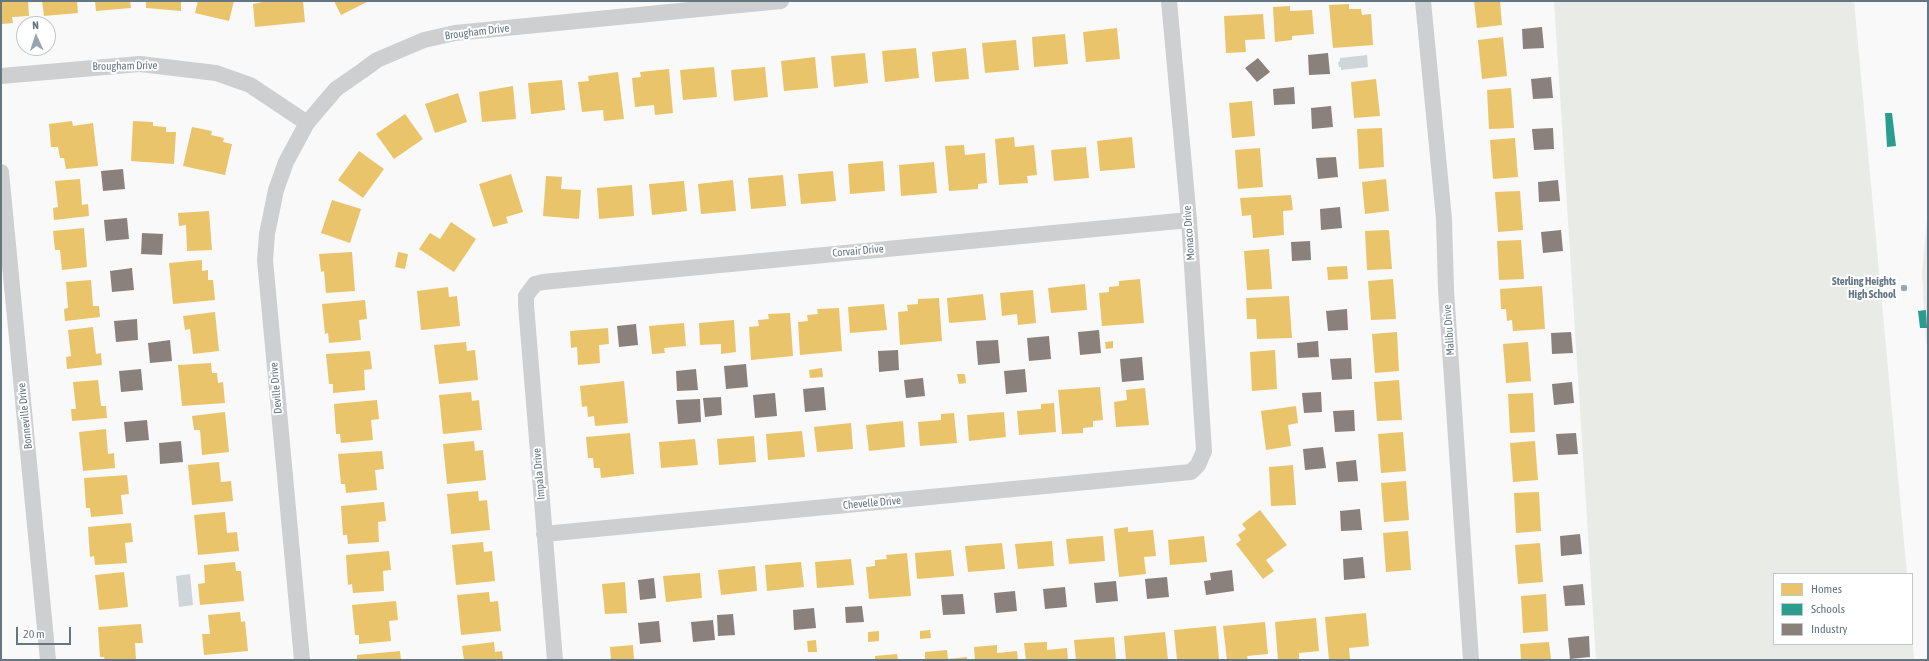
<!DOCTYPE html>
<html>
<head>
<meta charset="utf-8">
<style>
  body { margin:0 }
  #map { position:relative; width:1929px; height:661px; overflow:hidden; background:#f9f9f9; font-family:"Asap Condensed",sans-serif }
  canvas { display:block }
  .frame { position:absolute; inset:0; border:2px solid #657683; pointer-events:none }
  .legend { position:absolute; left:1773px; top:573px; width:140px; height:72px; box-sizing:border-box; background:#fff; border:1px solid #c1c8cd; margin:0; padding:5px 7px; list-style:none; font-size:12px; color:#657683 }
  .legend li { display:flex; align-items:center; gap:8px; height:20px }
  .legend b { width:20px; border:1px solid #c1c8cd }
  .north { position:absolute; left:16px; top:16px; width:40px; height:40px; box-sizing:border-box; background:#fff; border:1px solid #c1c8cd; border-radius:50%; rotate:357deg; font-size:11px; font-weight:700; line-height:16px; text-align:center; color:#657683 }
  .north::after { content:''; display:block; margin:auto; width:14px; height:18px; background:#99a4ac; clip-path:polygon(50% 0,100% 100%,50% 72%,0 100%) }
  .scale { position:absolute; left:16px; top:627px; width:55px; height:18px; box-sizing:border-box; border:2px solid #657683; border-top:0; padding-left:5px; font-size:12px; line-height:14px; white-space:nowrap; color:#657683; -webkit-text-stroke:3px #fff; paint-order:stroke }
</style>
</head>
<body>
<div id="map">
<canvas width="1929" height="661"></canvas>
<div class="frame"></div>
<ul class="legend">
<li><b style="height:11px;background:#e9c46a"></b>Homes</li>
<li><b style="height:11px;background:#2a9d8f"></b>Schools</li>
<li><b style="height:11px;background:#8a817c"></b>Industry</li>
</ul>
<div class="north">N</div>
<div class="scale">20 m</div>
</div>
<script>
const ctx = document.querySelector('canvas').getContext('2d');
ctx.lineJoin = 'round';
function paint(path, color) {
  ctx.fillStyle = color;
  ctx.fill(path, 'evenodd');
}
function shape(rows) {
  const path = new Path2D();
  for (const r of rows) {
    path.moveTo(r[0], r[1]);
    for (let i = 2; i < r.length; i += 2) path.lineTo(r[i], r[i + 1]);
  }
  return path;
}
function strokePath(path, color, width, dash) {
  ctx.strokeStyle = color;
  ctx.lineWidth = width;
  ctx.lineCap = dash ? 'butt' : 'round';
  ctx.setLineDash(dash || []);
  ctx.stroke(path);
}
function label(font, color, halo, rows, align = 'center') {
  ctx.font = font + ' "Asap Condensed",sans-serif';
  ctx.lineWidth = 4;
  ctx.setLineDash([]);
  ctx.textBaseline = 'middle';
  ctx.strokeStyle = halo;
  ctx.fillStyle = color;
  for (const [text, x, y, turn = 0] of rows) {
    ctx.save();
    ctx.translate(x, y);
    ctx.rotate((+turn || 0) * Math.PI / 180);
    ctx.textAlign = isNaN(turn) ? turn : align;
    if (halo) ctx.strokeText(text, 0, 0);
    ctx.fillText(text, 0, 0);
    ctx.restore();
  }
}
const green = shape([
  [1554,1,1854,1,1907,574,1774,574,1774,644,1912,644,1912,634,1914,660,1596,660],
  [1928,208,1928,345,1926,344,1922,273]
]);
const water = shape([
  [1367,55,1368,67,1341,70,1341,67,1339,67,1338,62,1340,61,1340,58],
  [190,574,193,605,179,607,176,576]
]);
const homes = shape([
  [1,1,28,1,29,16,12,17,13,23,1,24],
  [42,1,77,1,78,13,44,16],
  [95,1,130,1,131,8,96,11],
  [146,1,181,1,181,11,146,8],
  [198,1,234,1,229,21,195,13],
  [268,1,303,1,305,22,255,27,253,4],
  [334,1,369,1,341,15],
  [1474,1,1500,1,1502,25,1477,28],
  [1349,4,1349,9,1361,9,1362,15,1371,14,1373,45,1333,48,1329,5],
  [1290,6,1290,11,1312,10,1314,34,1292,36,1292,40,1275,42,1273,7],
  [1263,14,1265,39,1245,40,1246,52,1226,53,1224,16],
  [1117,28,1120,59,1086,62,1083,32],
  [1065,34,1068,64,1034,67,1032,37],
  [1503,37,1507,76,1482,79,1478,40],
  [1016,40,1019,70,985,73,982,43],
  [916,48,919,78,885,82,882,51],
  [966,48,969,79,935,82,932,52],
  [865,53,868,83,834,87,831,56],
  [815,57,818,88,784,91,781,61],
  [714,67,717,97,683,100,680,70],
  [765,67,768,97,734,101,731,70],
  [669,69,673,113,655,115,654,105,635,107,632,78,641,77,640,72],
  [618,72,624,119,604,121,603,110,582,112,578,82,589,81,588,76],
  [1376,79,1380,116,1354,118,1351,82],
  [562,80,565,110,531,114,528,83],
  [513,86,516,119,482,122,479,92],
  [1511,88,1514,128,1489,129,1487,90],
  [458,93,467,122,435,133,425,104],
  [1252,101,1255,136,1232,138,1229,103],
  [405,114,423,139,394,159,376,134],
  [72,121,73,126,93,123,98,166,66,169,64,158,60,158,58,147,51,147,49,124],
  [133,121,153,122,153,126,166,127,166,132,176,132,174,164,131,161],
  [192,127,212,131,211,135,224,138,223,142,232,144,225,175,183,166],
  [1382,128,1384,167,1359,169,1357,129],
  [1014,137,1015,147,1034,145,1037,175,1027,176,1028,183,999,185,995,139],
  [1132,137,1135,168,1100,171,1097,141],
  [1515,138,1518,177,1493,179,1490,140],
  [964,145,965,155,985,153,987,183,978,184,978,189,949,191,945,146],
  [1086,147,1089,178,1054,181,1051,150],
  [1260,148,1263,187,1238,189,1235,150],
  [359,151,384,169,363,198,338,180],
  [883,161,885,191,850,194,848,164],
  [934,162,937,193,901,196,899,165],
  [833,171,836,201,801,204,798,174],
  [511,174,523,212,506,217,508,223,493,227,479,184],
  [783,175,786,206,751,209,748,178],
  [546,176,562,177,561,189,581,190,579,219,543,216],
  [80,179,82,205,88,204,89,216,54,220,53,208,58,207,55,181],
  [1386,179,1389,211,1365,214,1362,182],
  [733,180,736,211,701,214,698,184],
  [684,181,687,211,652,215,649,184],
  [632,185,634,216,599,219,597,188],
  [1520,191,1523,230,1498,232,1495,192],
  [1291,195,1293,210,1283,211,1284,235,1253,238,1251,215,1242,216,1240,198],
  [332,200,361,209,350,243,321,233],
  [209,211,212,250,187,251,186,225,179,226,178,213],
  [451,222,476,239,454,272,419,249,430,233,440,239],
  [84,228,87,267,62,270,60,250,55,250,53,231],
  [1389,230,1392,269,1367,270,1365,231],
  [1521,240,1524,279,1499,280,1497,241],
  [1269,249,1272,289,1247,290,1244,251],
  [352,252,355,291,326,293,324,271,321,272,319,254],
  [398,252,408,254,405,269,395,267],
  [202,260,202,271,208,270,208,280,213,280,215,300,173,304,169,263],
  [1347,266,1348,279,1328,280,1327,267],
  [1140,279,1144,323,1102,326,1099,293,1109,292,1109,287,1119,286,1119,281],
  [1393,279,1396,319,1371,320,1368,281],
  [91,280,93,306,99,306,100,317,65,321,64,309,68,308,66,282],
  [1085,284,1087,310,1051,313,1048,288],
  [1542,286,1545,329,1513,331,1512,320,1507,321,1506,309,1501,309,1500,289],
  [448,287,449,297,457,296,460,326,421,330,417,291],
  [1033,290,1036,323,1018,325,1017,314,1002,316,1000,293],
  [983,294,986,320,949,323,947,298],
  [1289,296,1292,338,1257,339,1256,319,1247,319,1246,298],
  [939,298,942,341,900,345,898,312,908,311,907,305,918,304,918,299],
  [365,300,367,319,359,320,361,340,329,343,328,333,325,334,322,304],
  [884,304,887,330,850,333,848,307],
  [839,308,842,351,800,355,798,322,808,321,807,315,818,314,817,309],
  [215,312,219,351,193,354,190,329,185,330,183,316],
  [790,313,793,356,751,360,749,327,759,326,758,320,769,319,768,314],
  [734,320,736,352,721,354,721,344,700,345,699,323],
  [684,323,686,346,664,348,665,353,652,354,649,326],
  [93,327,96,354,101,353,102,365,67,369,66,357,71,356,68,330],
  [608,328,609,344,599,345,600,363,578,365,577,347,571,348,570,331],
  [1397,332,1399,371,1375,373,1372,334],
  [1113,341,1113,348,1106,349,1105,342],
  [466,342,467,351,475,350,478,380,439,384,434,345],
  [1528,342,1531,381,1506,383,1503,344],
  [1275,350,1277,389,1252,391,1250,352],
  [370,351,372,369,364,370,365,390,333,393,333,384,329,384,326,354],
  [211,363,212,373,217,373,218,383,223,382,225,403,182,406,178,365],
  [822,368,823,377,810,378,809,370],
  [957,374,965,374,966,383,959,384],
  [98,380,101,406,106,406,107,418,72,421,71,409,76,409,73,382],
  [1399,380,1402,420,1377,421,1374,382],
  [624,381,628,423,595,426,594,416,588,417,587,406,582,407,580,386],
  [1100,387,1103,420,1093,421,1093,427,1083,428,1083,433,1062,434,1058,390],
  [1145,388,1149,425,1116,427,1114,402,1127,400,1126,390],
  [471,392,472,401,479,400,482,430,443,434,439,395],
  [1533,393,1535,432,1510,433,1508,394],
  [377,400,379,419,371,420,373,440,341,443,340,434,336,434,334,404],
  [1054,403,1056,432,1019,435,1017,411,1041,409,1041,404],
  [1296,406,1298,423,1288,425,1291,446,1266,450,1261,411],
  [225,412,229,452,202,455,200,430,194,430,192,416],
  [1004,412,1006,437,969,441,967,415],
  [954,413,957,443,920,446,918,422,941,420,941,414],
  [903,421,905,447,869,451,866,425],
  [851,423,853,449,817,452,814,427],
  [106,429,108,454,114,453,115,468,83,471,79,432],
  [802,431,805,457,768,460,766,434],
  [1403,432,1406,471,1381,473,1378,434],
  [630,433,634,474,601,478,600,468,594,468,593,458,588,458,586,437],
  [754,436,756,462,719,465,717,439],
  [695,439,698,465,661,468,659,442],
  [474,441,475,451,483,450,486,480,447,484,443,444],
  [1535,441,1538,480,1513,482,1510,443],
  [382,451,384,469,375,470,377,490,346,493,345,484,341,484,338,454],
  [219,462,221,482,231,481,233,501,192,505,188,465],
  [1293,465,1296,505,1271,506,1269,467],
  [127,475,129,494,121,495,123,514,91,517,90,508,86,508,84,478],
  [1406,481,1409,520,1384,522,1381,483],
  [478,491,479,501,487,500,490,530,451,534,447,494],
  [1539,492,1541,531,1516,533,1514,493],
  [384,502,386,521,378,522,379,542,348,544,347,535,343,535,341,506],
  [1260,510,1287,545,1266,560,1274,571,1263,579,1236,544,1241,540,1238,535,1246,529,1242,524],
  [225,512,227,533,237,532,239,551,198,555,194,515],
  [131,523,133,542,125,543,127,563,95,565,94,556,90,557,88,527],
  [1128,527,1128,532,1153,530,1156,556,1144,557,1146,574,1119,577,1114,529],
  [1408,531,1411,570,1386,572,1383,533],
  [1103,536,1105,561,1069,564,1066,539],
  [1204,536,1207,562,1170,565,1168,540],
  [1052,541,1054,566,1018,569,1015,544],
  [483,542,484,552,492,551,495,581,456,585,452,545],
  [1002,543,1005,569,968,572,965,546],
  [1540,543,1543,582,1518,584,1515,545],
  [951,550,954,576,917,579,915,553],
  [389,551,391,570,383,571,384,591,353,593,352,584,348,585,346,555],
  [907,553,911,596,869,599,866,567,875,566,875,560,887,559,886,555],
  [851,559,854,585,817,588,815,562],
  [235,562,236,571,241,571,244,601,200,605,198,584,205,583,204,565],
  [801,562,804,587,767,591,765,565],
  [755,566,757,591,721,595,718,570],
  [124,572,128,607,99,610,95,575],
  [700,573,702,598,666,602,663,576],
  [625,582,627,613,605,614,602,584],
  [489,592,490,602,498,601,501,631,461,635,457,595],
  [1546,594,1548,631,1523,633,1521,596],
  [396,601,398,620,389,621,391,641,359,644,359,635,355,635,352,605],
  [240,612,241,622,245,621,248,651,204,655,202,634,210,634,208,615],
  [1366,613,1369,646,1349,648,1350,659,1329,660,1325,617],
  [1316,618,1319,651,1299,653,1299,660,1278,660,1275,622],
  [1265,622,1268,654,1247,656,1248,660,1227,660,1223,626],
  [141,624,143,643,135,643,136,660,105,660,104,657,100,657,98,627],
  [1216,626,1219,659,1177,660,1174,630],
  [930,630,931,638,920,639,920,631],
  [879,631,879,641,868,642,868,632],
  [1165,632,1168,660,1126,660,1124,636],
  [1114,637,1116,660,1076,660,1074,640],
  [816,640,817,652,808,652,807,641],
  [494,642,495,652,502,651,503,660,464,660,462,646],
  [1047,642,1047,650,1067,648,1068,660,1026,660,1024,643],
  [1549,642,1551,660,1521,660,1520,644],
  [633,645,634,660,611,660,610,647],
  [997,645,997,653,1017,651,1018,660,975,660,974,647],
  [947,650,948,659,967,657,967,660,925,660,925,652],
  [400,651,401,660,357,660,357,655],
  [897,654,898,660,875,660,875,656]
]);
const schools = shape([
  [1885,113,1892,113,1896,146,1887,147],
  [1926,310,1927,328,1920,328,1918,311]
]);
const industry = shape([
  [1542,27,1544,48,1523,49,1522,29],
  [1328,53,1330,74,1309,75,1308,55],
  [1258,58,1270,72,1257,82,1245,68],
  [1551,77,1553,98,1533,99,1531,79],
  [1294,87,1295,104,1274,105,1273,89],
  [1331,106,1333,127,1312,129,1311,108],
  [1553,128,1554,149,1534,150,1532,129],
  [1336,157,1338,177,1318,179,1316,158],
  [123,169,125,189,103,191,101,171],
  [1558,180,1560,201,1539,202,1538,182],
  [1340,207,1342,228,1321,230,1320,209],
  [127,218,129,239,106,241,104,220],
  [1561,230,1563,251,1543,253,1541,232],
  [142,233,163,234,162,255,141,254],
  [1310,241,1311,260,1292,261,1291,242],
  [132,268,134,290,112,292,110,271],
  [1347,309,1348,330,1328,331,1326,311],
  [137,319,138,340,116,342,114,321],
  [636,324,638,345,619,347,617,326],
  [1099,330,1101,353,1080,355,1078,332],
  [1571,332,1573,353,1552,354,1551,333],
  [1049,336,1051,359,1029,361,1027,338],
  [170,340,172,361,150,363,148,343],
  [998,340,1000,363,978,365,976,341],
  [1318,341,1319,357,1298,358,1297,343],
  [898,350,899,370,879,372,878,351],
  [1142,357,1144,380,1122,382,1120,359],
  [1351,358,1352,379,1332,380,1330,359],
  [746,364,748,387,726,389,724,366],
  [141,369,143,390,121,392,119,371],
  [696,369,698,390,677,391,676,371],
  [1025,369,1027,392,1006,394,1004,371],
  [923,378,925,396,906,398,904,380],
  [1572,382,1574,403,1554,405,1552,384],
  [824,387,826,410,805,412,803,389],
  [1321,392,1322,412,1304,413,1302,393],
  [775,393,777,416,755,418,753,395],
  [721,397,722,415,705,417,703,398],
  [700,399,701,422,678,424,676,400],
  [1354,410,1355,431,1335,432,1333,411],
  [147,420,149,440,126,442,124,422],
  [1576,433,1578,454,1558,455,1556,434],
  [181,441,183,462,160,464,159,443],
  [1323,447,1326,468,1305,470,1303,449],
  [1356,460,1358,481,1338,482,1336,462],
  [1360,509,1362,530,1341,531,1340,511],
  [1580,534,1582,554,1561,556,1560,536],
  [1363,557,1365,578,1344,580,1343,559],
  [1232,570,1234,591,1206,595,1204,581,1211,580,1210,573],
  [1167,577,1169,597,1147,599,1145,579],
  [654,578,656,598,640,600,638,580],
  [1116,581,1118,601,1096,603,1094,583],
  [1583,584,1585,605,1565,606,1563,586],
  [1065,587,1067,607,1045,609,1043,589],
  [1015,591,1017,611,996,613,994,593],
  [963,594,965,614,943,615,941,595],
  [862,606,864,622,846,623,845,607],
  [814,608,816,628,794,630,793,610],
  [733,614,735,635,718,636,717,615],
  [713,620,715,640,693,642,691,622],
  [659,621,661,642,640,644,638,623],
  [1589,636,1590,657,1570,659,1568,638]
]);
const street = shape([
  [1423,1,1444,219,1446,290,1471,660],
  [1,76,140,64,216,73,250,85,307,123],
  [1,172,48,660],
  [544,534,1191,472,1198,465,1204,451,1189,220,1169,1],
  [302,660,265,260,267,234,276,190,286,162,307,123,336,89,362,71,377,60,424,40,455,33,781,1],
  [555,660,526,305,526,296,535,284,543,282,1189,220]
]);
const markers = [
  [1904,288,4,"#99a4ac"]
];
const streetNames = [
  ["Brougham Drive",477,32,-7],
  ["Brougham Drive",125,66,-1],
  ["Monaco Drive",1189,233,-94],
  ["Corvair Drive",858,251,-5],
  ["Malibu Drive",1449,330,-94],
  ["Deville Drive",276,388,-95],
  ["Bonneville Drive",25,416,-96],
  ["Impala Drive",539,474,-95],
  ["Chevelle Drive",872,503,-5]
];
const poiNames = [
  ["Sterling Heights",1896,282],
  ["High School",1896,295]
];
paint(green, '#e8ebe6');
paint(water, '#ced6d9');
paint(homes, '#e9c46a');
paint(schools, '#2a9d8f');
paint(industry, '#8a817c');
strokePath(street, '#cecfd0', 16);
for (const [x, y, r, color] of markers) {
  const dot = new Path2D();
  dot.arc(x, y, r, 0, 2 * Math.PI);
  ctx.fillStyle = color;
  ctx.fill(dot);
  strokePath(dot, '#fff', 1.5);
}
label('11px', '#657683', '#fff', streetNames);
label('bold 11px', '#657683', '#fff', poiNames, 'right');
</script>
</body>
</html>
